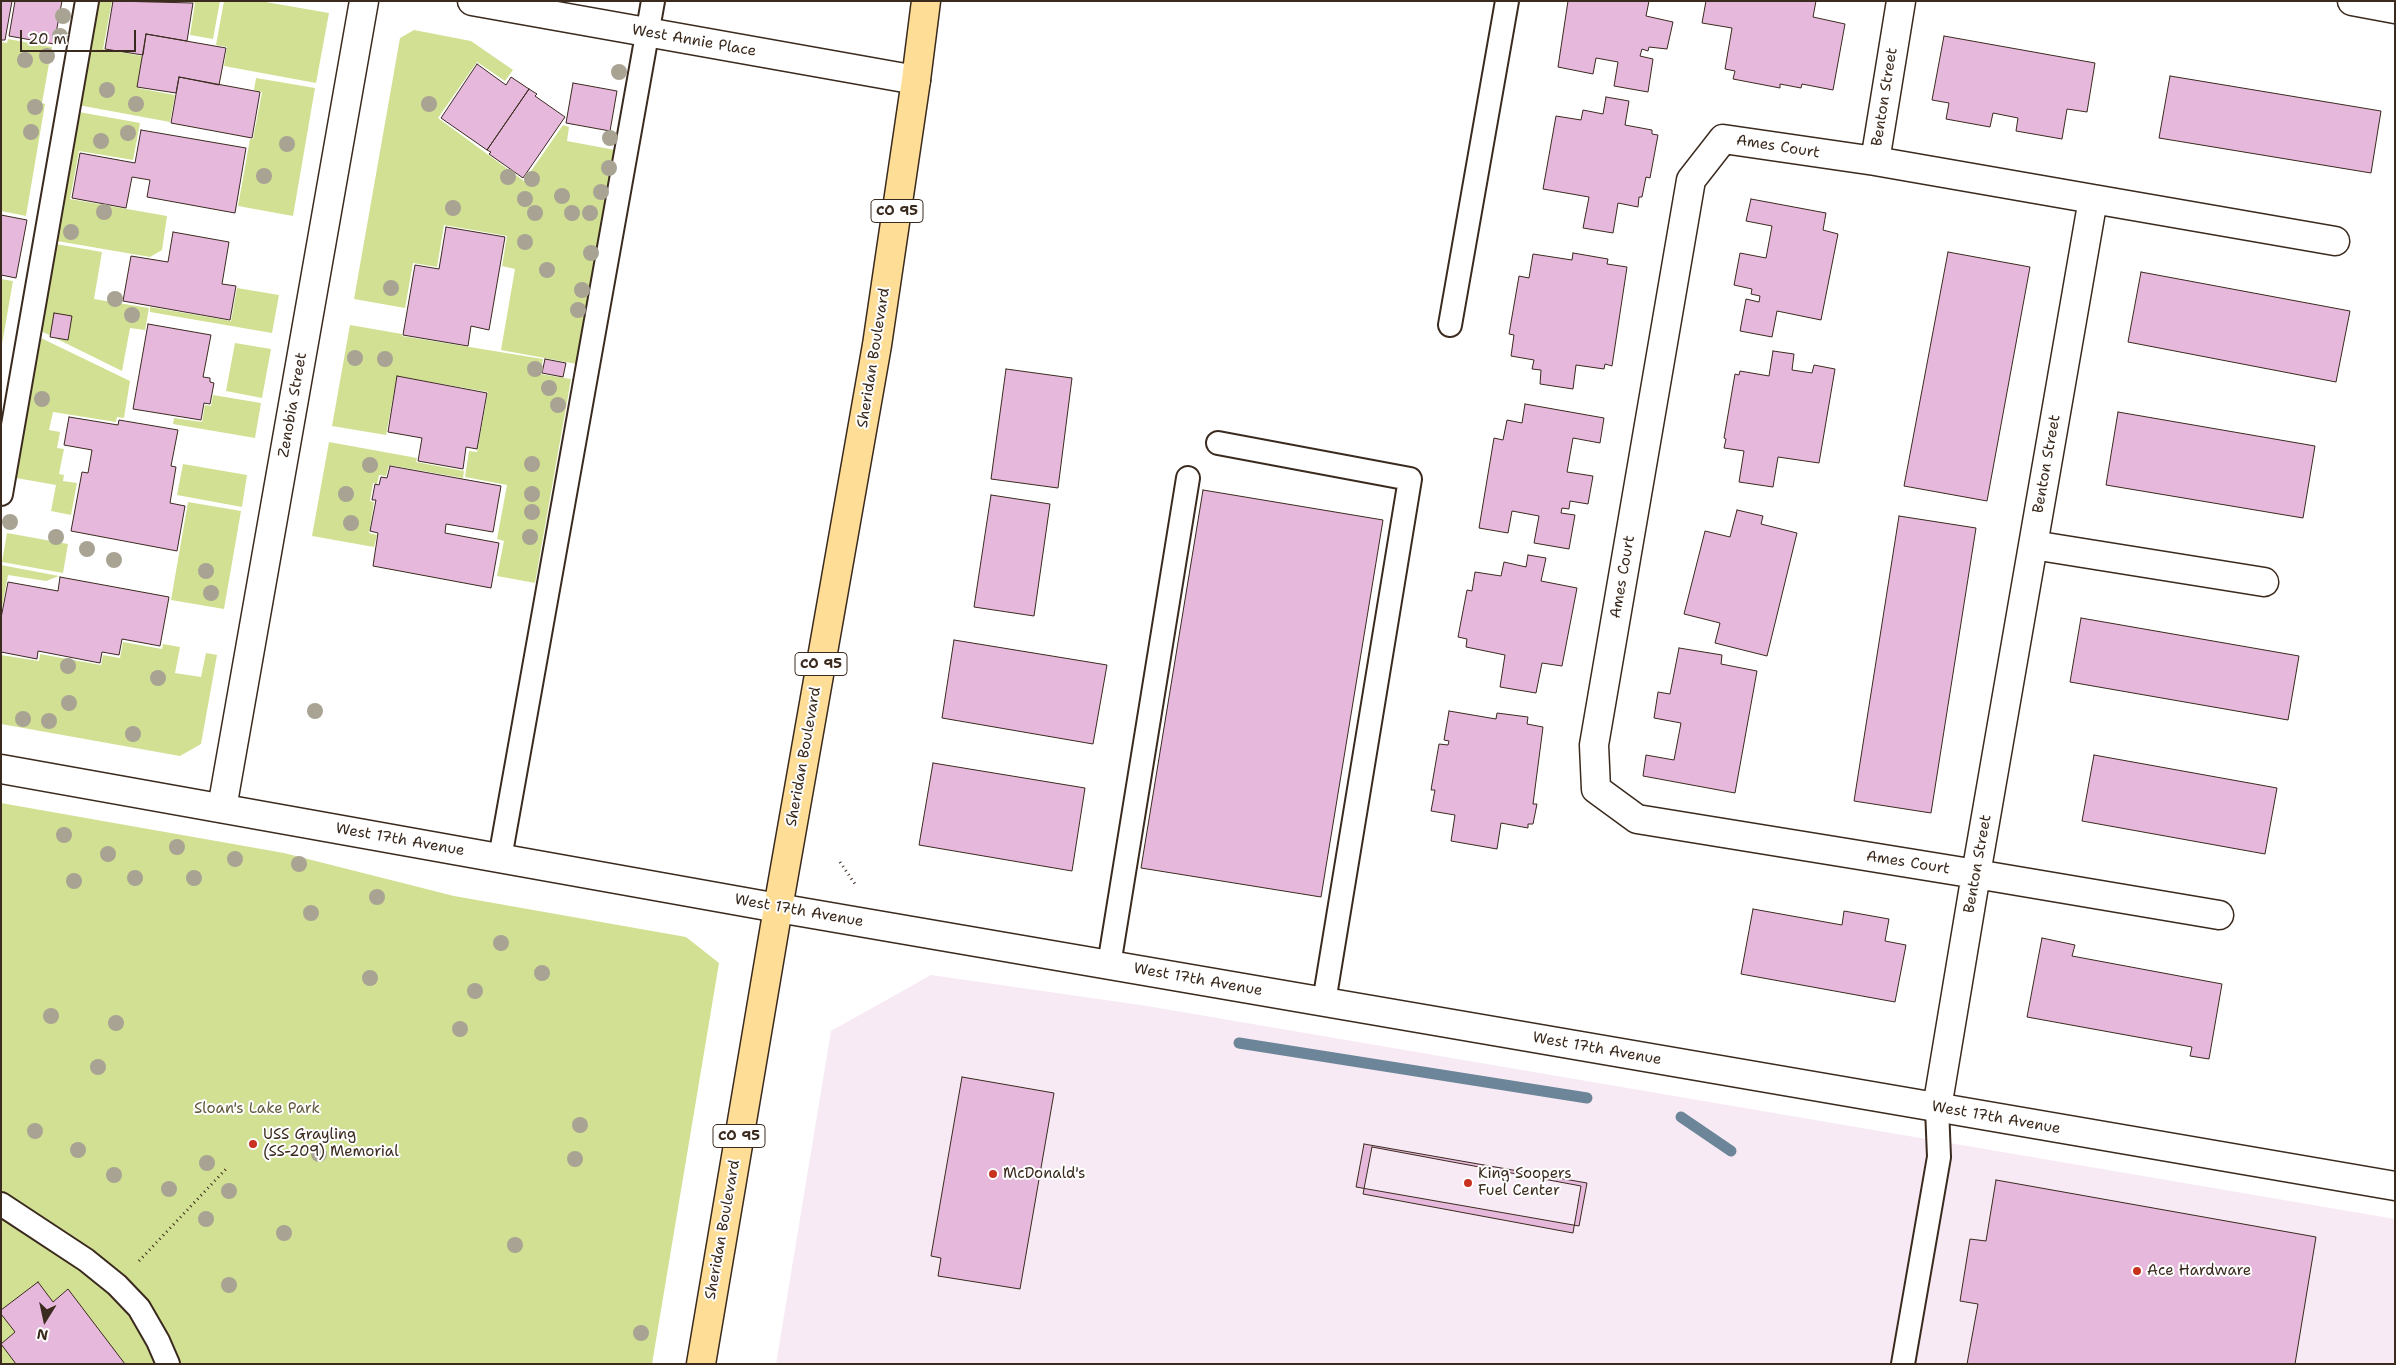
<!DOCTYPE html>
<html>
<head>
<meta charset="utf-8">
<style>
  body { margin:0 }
  #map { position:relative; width:2396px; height:1365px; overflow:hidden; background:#fff; font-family:"Shantell Sans",sans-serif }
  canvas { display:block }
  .frame { position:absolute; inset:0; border:2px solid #3b2a1e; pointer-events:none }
  .north { position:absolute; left:20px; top:1295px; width:50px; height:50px; -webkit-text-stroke:4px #fff; paint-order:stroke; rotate:190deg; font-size:14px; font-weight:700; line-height:20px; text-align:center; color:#3b2a1e }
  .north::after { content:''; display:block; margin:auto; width:18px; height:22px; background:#3b2a1e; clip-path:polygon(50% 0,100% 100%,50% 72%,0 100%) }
  .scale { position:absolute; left:20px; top:30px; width:116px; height:22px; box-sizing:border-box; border:2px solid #3b2a1e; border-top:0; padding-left:6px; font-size:15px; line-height:18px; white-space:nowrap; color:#3b2a1e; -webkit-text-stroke:4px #fff; paint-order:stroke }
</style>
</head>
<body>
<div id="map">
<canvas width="2396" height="1365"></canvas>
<div class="frame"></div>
<div class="north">N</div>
<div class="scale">20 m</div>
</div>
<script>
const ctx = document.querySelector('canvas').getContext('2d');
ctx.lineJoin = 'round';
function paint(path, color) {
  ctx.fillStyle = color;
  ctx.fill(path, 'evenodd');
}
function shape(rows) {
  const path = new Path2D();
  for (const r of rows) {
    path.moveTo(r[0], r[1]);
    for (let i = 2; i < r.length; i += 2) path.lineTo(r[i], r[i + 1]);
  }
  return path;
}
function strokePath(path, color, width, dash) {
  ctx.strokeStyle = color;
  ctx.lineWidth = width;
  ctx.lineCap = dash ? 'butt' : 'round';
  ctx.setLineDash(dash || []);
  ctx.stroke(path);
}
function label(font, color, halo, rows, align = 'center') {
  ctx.font = font + ' "Shantell Sans",sans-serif';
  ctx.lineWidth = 4;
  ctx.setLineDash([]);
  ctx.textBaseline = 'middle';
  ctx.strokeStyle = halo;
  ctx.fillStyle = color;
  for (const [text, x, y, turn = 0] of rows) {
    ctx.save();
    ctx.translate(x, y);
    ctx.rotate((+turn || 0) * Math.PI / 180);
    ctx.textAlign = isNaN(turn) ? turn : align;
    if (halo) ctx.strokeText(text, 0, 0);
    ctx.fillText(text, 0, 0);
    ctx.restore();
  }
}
const built = shape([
  [931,975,1147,1006,2395,1219,2395,1364,776,1364,831,1031]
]);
const green = shape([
  [96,1,112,1,103,49,142,56,137,88,175,95,170,122,78,105],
  [189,1,220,1,213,39,190,35,195,3],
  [224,1,260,1,329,13,316,83,224,66,227,47,216,45],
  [414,30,471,41,513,70,505,81,477,62,438,118,524,181,563,125,569,127,567,141,615,150,577,364,501,350,515,269,502,266,507,236,444,225,437,267,413,263,405,308,354,299,400,38],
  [8,39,52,47,42,103,45,104,26,216,1,211,1,42,7,43],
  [256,78,315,88,293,216,238,206,250,139,253,139,262,92,254,90],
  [79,112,140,123,133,160,79,151,70,199,167,216,162,250,150,257,57,241],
  [56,244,102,252,94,299,149,308,145,330,130,328,122,371,41,331],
  [1,279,13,281,1,350],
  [237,288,279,295,272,333,150,312,150,307,231,321],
  [350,325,402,334,402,336,543,359,540,374,571,379,535,583,497,576,504,541,497,539,507,485,465,477,469,451,477,452,488,392,397,376,386,435,332,426],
  [41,338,130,381,124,418,117,417,116,422,53,412,49,430,60,432,57,448,64,449,59,474,64,475,63,481,77,483,71,515,51,511,56,485,16,478],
  [235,343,271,349,262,398,226,391],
  [213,395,261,403,255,438,173,424,174,418,202,422,205,405,211,406],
  [329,442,417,458,416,462,464,471,463,478,389,465,386,476,379,475,377,484,373,483,370,501,374,502,369,533,377,535,374,547,312,536],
  [183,464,247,475,242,507,177,495],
  [188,502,241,511,224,609,171,600],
  [7,533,68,544,63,573,2,562],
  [1,565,59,576,46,581,8,575,1,613],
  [123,642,162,649,163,644,180,647,175,673,201,677,206,653,217,655,201,744,180,756,1,724,1,655,39,661,40,654,101,665,103,655,120,658],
  [1,803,284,853,454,896,686,937,719,963,652,1364,1,1364]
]);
const stream = shape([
  [1239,1043,1587,1098],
  [1681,1117,1731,1151]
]);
const building = shape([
  [1,1,12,1,5,40,1,40,1,1],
  [15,1,62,1,54,44,9,36,15,1],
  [113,1,193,3,187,41,146,34,143,55,105,49,113,1],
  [1568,1,1649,1,1646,16,1673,22,1667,49,1649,47,1648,51,1642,49,1640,56,1653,59,1648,92,1614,86,1618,62,1596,58,1593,74,1558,67,1568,1],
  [1706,1,1816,1,1813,17,1845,24,1833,90,1802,84,1801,88,1780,84,1780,88,1733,79,1735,71,1725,69,1732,28,1702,23,1706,1],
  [146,34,226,48,219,85,179,77,176,93,137,87,146,34],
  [1944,36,2095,63,2087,112,2067,109,2062,139,2016,131,2018,118,1993,113,1990,127,1946,119,1949,103,1932,100,1944,36],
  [477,64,506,85,511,77,529,89,487,150,441,118,477,64],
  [2170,76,2381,111,2371,173,2159,138,2170,76],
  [179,77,260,92,252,138,171,123,179,77],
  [573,83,617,91,610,131,566,123,573,83],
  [529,89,537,94,535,96,565,117,523,178,489,154,491,152,487,150,529,89],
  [1606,97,1629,101,1625,125,1652,130,1652,134,1658,135,1650,178,1646,177,1642,197,1639,197,1638,207,1618,203,1613,233,1583,228,1589,197,1543,189,1556,116,1581,120,1583,110,1603,114,1606,97],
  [141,130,246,148,235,213,147,197,150,180,132,177,126,208,72,198,80,153,135,163,141,130],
  [1751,199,1826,213,1823,230,1838,234,1821,320,1777,311,1772,337,1740,331,1746,299,1759,302,1760,296,1751,294,1752,289,1734,285,1740,253,1766,258,1772,226,1746,221,1751,199],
  [1,215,27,220,16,278,1,275,1,215],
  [446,227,505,237,489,330,471,326,468,346,403,335,415,265,439,269,446,227],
  [173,232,229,242,222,284,236,286,230,320,123,301,131,256,168,262,173,232],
  [1948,252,2030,267,1987,501,1904,486,1948,252],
  [1573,253,1608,259,1607,264,1627,267,1612,366,1605,364,1604,369,1576,365,1573,389,1540,384,1541,370,1532,369,1534,360,1511,356,1514,335,1509,334,1519,276,1529,278,1533,254,1572,260,1573,253],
  [2141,272,2350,311,2336,382,2128,342,2141,272],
  [54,313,72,316,68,340,50,337,54,313],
  [148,324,211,335,203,377,210,378,210,382,214,383,210,404,204,403,201,420,133,409,148,324],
  [1773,351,1794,354,1792,370,1812,373,1814,365,1835,369,1819,463,1778,457,1773,487,1739,482,1744,451,1724,448,1726,439,1724,438,1735,374,1739,375,1740,371,1769,376,1773,351],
  [545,359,566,363,563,377,542,373,545,359],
  [1006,369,1072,378,1058,488,991,479,1006,369],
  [397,376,487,393,477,449,466,447,463,469,418,461,422,438,388,432,397,376],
  [1525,404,1604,418,1600,443,1573,438,1567,472,1593,476,1588,504,1570,501,1569,509,1562,508,1561,513,1575,515,1569,549,1534,543,1539,516,1512,511,1508,533,1479,528,1494,438,1503,440,1507,420,1522,423,1525,404],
  [2118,412,2315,446,2303,518,2106,485,2118,412],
  [69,417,118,425,119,420,178,430,171,466,176,467,170,503,185,506,177,551,71,531,82,472,88,473,92,450,64,445,69,417],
  [390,466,501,486,493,532,446,524,445,533,499,543,491,588,373,566,378,533,370,531,376,500,372,500,375,484,379,485,381,477,387,478,390,466],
  [1203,490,1383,520,1321,897,1141,868,1203,490],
  [991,495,1050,504,1034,616,974,607,991,495],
  [1737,510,1763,516,1761,524,1797,533,1767,656,1715,643,1720,623,1684,614,1705,531,1730,537,1737,510],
  [1899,516,1976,528,1931,813,1854,801,1899,516],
  [1528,555,1546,558,1541,581,1577,588,1562,666,1542,663,1536,693,1500,687,1505,655,1466,647,1467,639,1458,637,1467,590,1472,591,1475,572,1501,576,1504,562,1526,567,1528,555],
  [60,577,169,597,160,646,122,639,119,655,102,652,100,663,38,651,37,659,1,652,1,618,8,582,58,591,60,577],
  [2081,618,2299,656,2288,720,2070,682,2081,618],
  [954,640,1107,665,1093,744,942,718,954,640],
  [1679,648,1722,655,1721,664,1757,671,1735,793,1643,776,1646,755,1674,760,1681,723,1654,718,1658,692,1670,694,1679,648],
  [1449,711,1496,719,1497,713,1528,717,1527,724,1543,727,1533,804,1537,804,1533,824,1528,824,1528,828,1501,823,1497,849,1451,841,1455,815,1431,811,1435,790,1431,790,1439,744,1448,745,1449,741,1444,740,1449,711],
  [2094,755,2277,788,2265,854,2082,821,2094,755],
  [933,763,1085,788,1072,871,919,845,933,763],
  [1753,909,1842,925,1844,911,1889,919,1885,941,1906,945,1895,1002,1741,974,1753,909],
  [2042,938,2075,945,2072,956,2222,984,2209,1059,2190,1056,2192,1047,2027,1017,2042,938],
  [962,1077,1054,1093,1020,1289,938,1276,941,1258,931,1256,962,1077],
  [1364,1144,1587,1183,1579,1226,1356,1187,1364,1144],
  [1372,1147,1581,1186,1573,1233,1363,1194,1372,1147],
  [1996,1180,2316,1237,2295,1364,1967,1364,1978,1304,1960,1301,1970,1239,1986,1241,1996,1180],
  [38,1282,53,1302,68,1289,125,1364,16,1364,1,1344,15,1332,1,1314,1,1310,38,1282]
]);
const path = shape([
  [840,862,855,884],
  [139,1261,226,1169]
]);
const lane = shape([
  [1450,325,1507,1],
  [1218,443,1410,479,1324,1002],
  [1,494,87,1],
  [500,858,653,1],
  [1109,965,1188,478],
  [1,1204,86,1260,117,1285,139,1308,158,1341,168,1364],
  [1903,1364,1939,1157,1937,1108]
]);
const street = shape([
  [472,1,916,80],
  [2352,1,2395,9],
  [1875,161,1901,1],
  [2093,199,2335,241],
  [2033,545,2264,582],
  [222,808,364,1],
  [778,908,2395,1186],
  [1937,1108,1976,874,2093,199,1875,161,1723,139,1691,180,1594,745,1596,789,1637,819,1976,874,2219,915]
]);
const secondary = shape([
  [1,769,778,908]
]);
const primary = shape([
  [701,1364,778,908,877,345,916,80,926,1]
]);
const trees = [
  [63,16],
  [60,36],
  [47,56],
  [25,60],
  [619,72],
  [107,90],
  [136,104],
  [429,104],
  [35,107],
  [31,132],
  [128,133],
  [610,138],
  [101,141],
  [287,144],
  [609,168],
  [264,176],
  [508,177],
  [532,179],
  [601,192],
  [562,196],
  [525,199],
  [453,208],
  [104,212],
  [535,213],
  [572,213],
  [590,213],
  [71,232],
  [525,242],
  [591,253],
  [547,270],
  [391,288],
  [582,290],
  [115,299],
  [578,310],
  [132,315],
  [355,358],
  [385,359],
  [535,369],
  [549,388],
  [42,399],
  [558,405],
  [532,464],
  [370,465],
  [346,494],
  [532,494],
  [532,512],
  [10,522],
  [351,523],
  [56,537],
  [530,537],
  [87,549],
  [114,560],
  [206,571],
  [211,593],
  [68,666],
  [158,678],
  [69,703],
  [315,711],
  [23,719],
  [49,721],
  [133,734],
  [64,835],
  [177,847],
  [108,854],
  [235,859],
  [299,864],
  [135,878],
  [194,878],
  [74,881],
  [377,897],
  [311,913],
  [501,943],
  [542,973],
  [370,978],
  [475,991],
  [51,1016],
  [116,1023],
  [460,1029],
  [98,1067],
  [580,1125],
  [35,1131],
  [78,1150],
  [319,1154],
  [575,1159],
  [207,1163],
  [114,1175],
  [169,1189],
  [229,1191],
  [206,1219],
  [284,1233],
  [515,1245],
  [229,1285],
  [641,1333]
];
const markers = [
  [253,1144,5,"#c8321e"],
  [993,1174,5,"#c8321e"],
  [1468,1183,5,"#c8321e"],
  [2137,1271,5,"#c8321e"]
];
const shields = [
  [897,211,52],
  [821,664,52],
  [739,1136,52]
];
const shieldNames = [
  ["CO 95",897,211],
  ["CO 95",821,664],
  ["CO 95",739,1136]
];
const streetNames = [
  ["West Annie Place",694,41,10],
  ["Benton Street",1885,97,-81],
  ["Ames Court",1778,147,9],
  ["Sheridan Boulevard",874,358,-81],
  ["Zenobia Street",293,405,-80],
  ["Benton Street",2047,464,-80],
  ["Ames Court",1623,577,-80],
  ["Sheridan Boulevard",804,757,-80],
  ["West 17th Avenue",400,840,10],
  ["Ames Court",1908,863,9],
  ["Benton Street",1978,864,-80],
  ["West 17th Avenue",799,911,10],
  ["West 17th Avenue",1198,980,10],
  ["West 17th Avenue",1597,1049,10],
  ["West 17th Avenue",1996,1118,10],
  ["Sheridan Boulevard",723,1230,-80]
];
const parkNames = [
  ["Sloan's Lake Park",257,1109]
];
const poiNames = [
  ["USS Grayling",263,1135],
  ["(SS-209) Memorial",263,1152],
  ["McDonald's",1003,1174],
  ["King Soopers",1478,1174],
  ["Fuel Center",1478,1191],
  ["Ace Hardware",2147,1271]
];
paint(built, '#f7eaf4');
paint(green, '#d2e093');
strokePath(stream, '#6c8598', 11);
paint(building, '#e5b8dc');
strokePath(building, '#3b2a1e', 1);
strokePath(lane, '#3b2a1e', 26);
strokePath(street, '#3b2a1e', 31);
strokePath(secondary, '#3b2a1e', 31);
strokePath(primary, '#3b2a1e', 31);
strokePath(path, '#3b2a1e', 3, [1, 4]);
strokePath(lane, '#fff', 22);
strokePath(street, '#fff', 28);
strokePath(secondary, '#fff', 28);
strokePath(primary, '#fedd96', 28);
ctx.fillStyle = '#a8a393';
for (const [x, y] of trees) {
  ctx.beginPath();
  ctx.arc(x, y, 8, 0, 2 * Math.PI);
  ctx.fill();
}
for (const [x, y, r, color] of markers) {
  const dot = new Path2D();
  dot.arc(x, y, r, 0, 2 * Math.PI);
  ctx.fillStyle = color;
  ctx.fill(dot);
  strokePath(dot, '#fff', 2);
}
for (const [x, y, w] of shields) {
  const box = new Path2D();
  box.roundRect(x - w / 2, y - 11.5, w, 23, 4);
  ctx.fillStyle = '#fff';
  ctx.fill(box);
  strokePath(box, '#3b2a1e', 1);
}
label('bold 14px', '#3b2a1e', null, shieldNames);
label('15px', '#3b2a1e', '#fff', streetNames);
label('15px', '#61583b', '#fff', parkNames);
label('15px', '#3b2a1e', '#fff', poiNames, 'left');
</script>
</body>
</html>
